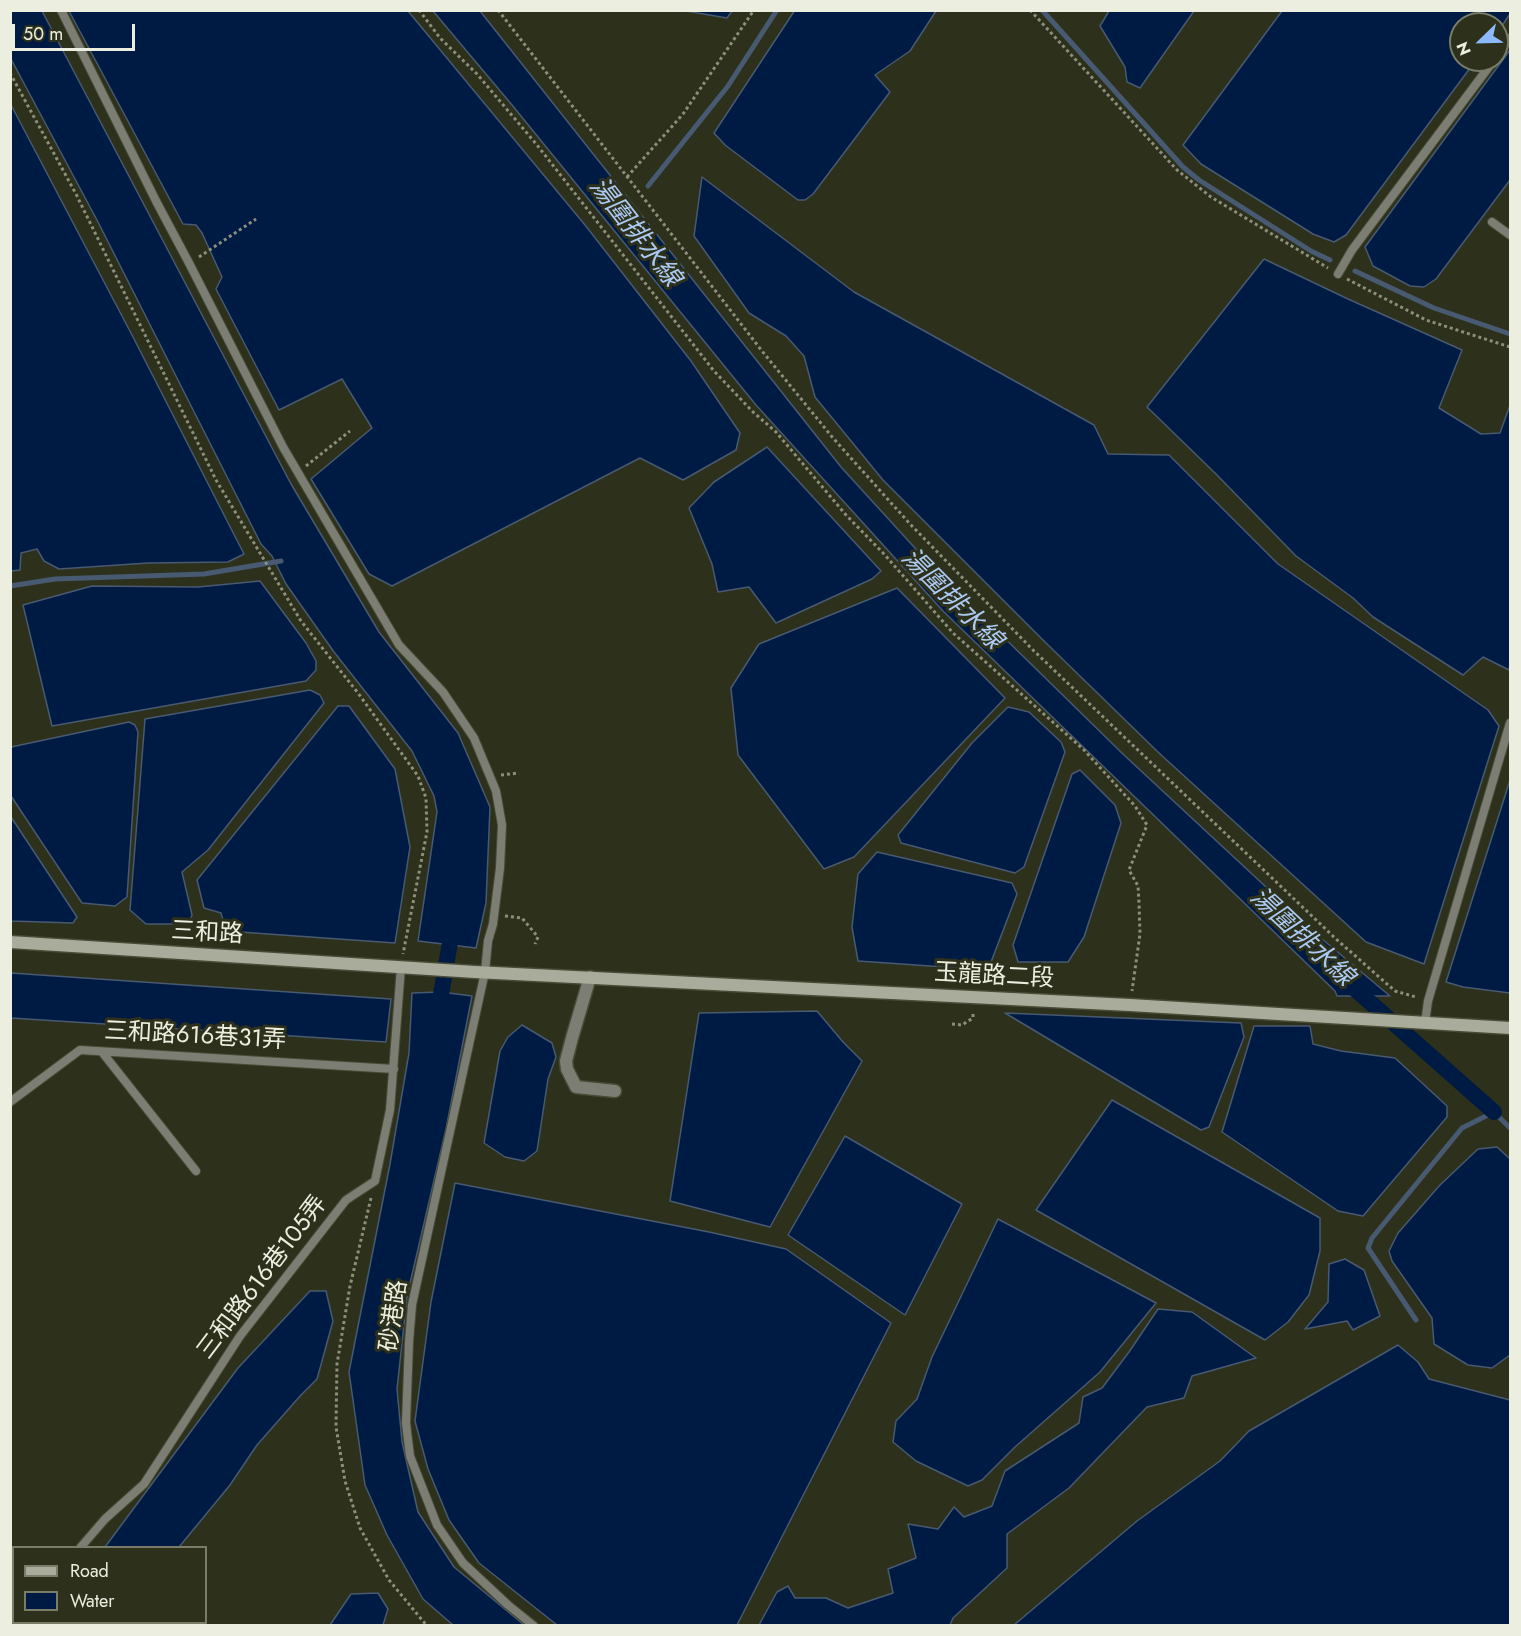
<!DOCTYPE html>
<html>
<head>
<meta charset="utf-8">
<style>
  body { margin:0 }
  #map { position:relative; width:1521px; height:1636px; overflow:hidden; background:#2d301a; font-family:Jost,sans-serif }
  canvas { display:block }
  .frame { position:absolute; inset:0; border:12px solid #eceee0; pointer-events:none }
  .legend { position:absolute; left:12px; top:1546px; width:195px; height:78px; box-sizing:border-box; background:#2d301a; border:2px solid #797c69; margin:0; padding:8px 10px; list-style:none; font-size:18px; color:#eceee0 }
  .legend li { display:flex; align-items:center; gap:12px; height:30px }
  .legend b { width:30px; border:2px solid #797c69 }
  .north { position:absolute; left:1449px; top:12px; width:60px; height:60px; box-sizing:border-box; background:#2d301a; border:2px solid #797c69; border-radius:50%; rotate:247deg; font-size:16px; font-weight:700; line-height:24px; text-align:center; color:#eceee0 }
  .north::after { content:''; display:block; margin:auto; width:21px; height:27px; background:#8bb9fc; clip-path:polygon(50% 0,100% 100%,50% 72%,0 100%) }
  .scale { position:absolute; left:12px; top:24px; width:123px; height:27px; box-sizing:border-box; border:3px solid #eceee0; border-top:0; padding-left:8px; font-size:18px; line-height:21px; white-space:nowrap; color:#eceee0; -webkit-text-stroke:4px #2d301a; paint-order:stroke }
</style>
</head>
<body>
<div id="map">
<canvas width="1521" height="1636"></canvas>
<div class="frame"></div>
<ul class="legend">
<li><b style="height:8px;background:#a9ac9a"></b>Road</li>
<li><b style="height:16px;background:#001b43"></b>Water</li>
</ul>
<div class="north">N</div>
<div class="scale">50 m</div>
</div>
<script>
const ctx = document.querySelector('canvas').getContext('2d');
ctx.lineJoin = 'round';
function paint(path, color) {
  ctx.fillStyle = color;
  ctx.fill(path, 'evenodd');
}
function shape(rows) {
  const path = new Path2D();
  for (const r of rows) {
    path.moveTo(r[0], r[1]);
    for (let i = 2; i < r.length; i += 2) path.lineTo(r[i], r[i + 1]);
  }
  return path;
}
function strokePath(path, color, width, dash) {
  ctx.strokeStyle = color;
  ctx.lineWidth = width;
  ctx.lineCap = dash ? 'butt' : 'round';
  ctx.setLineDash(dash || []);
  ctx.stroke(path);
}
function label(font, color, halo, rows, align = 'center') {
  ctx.font = font + ' Jost,"Noto Sans TC",sans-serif';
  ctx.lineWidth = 6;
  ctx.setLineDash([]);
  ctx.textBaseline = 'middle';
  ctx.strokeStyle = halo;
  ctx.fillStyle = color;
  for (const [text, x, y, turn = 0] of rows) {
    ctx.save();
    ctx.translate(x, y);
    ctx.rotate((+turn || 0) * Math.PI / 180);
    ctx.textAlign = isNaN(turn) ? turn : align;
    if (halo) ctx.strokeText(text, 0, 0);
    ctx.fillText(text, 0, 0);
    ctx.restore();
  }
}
const water = shape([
  [795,10,936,11,910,51,875,75,890,92,813,194,805,200,798,200,725,145,714,133,795,10],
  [10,11,42,11,291,484,379,632,458,733,490,807,486,903,476,948,418,941,437,812,434,796,412,751,334,652,286,584,272,556,261,544,98,222,11,59,10,11],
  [69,11,408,11,585,225,691,361,740,433,736,450,683,480,640,458,392,586,369,574,311,479,372,428,342,379,279,410,216,289,222,277,202,233,196,225,183,224,69,11],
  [433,11,480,11,841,467,935,570,1125,756,1322,939,1390,996,1337,996,1335,991,943,611,756,405,512,105,433,11],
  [686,11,732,11,727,18,686,11],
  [1109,11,1109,10,1194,11,1140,88,1127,82,1125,67,1100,26,1109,11],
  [1282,11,1510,11,1510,14,1497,33,1497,24,1461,24,1461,60,1476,60,1346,235,1334,242,1313,234,1201,164,1183,145,1282,11],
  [1510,50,1510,180,1436,279,1424,287,1410,286,1373,266,1365,247,1510,50],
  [10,103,133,337,244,554,228,562,148,563,59,569,44,561,37,549,21,553,20,570,11,571,10,103],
  [702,177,854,292,1094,425,1108,454,1169,455,1278,564,1488,710,1499,726,1424,964,1366,942,1159,753,1045,642,883,480,815,397,804,356,786,336,749,313,694,236,702,177],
  [1264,259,1348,299,1462,350,1439,408,1481,434,1500,433,1510,405,1510,664,1509,670,1483,657,1463,675,1373,617,1353,598,1296,556,1216,474,1147,407,1264,259],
  [767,447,881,571,872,579,776,623,749,587,718,592,712,564,689,508,714,482,767,447],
  [260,581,306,643,316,661,316,670,306,681,52,726,23,605,92,586,198,587,260,581],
  [897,588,1005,698,854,857,824,869,738,755,731,688,759,644,897,588],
  [310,690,320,695,324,703,208,850,182,872,192,915,189,924,146,924,130,910,145,719,310,690],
  [338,706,349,706,395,769,410,847,395,943,226,931,221,913,204,908,197,880,338,706],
  [1008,707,1029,712,1061,742,1065,752,1024,867,1015,873,901,843,898,835,972,743,1008,707],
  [129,722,135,725,138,732,127,897,115,906,82,903,11,796,11,747,129,722],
  [1080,770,1115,805,1121,823,1084,937,1068,962,1018,962,1013,945,1072,774,1080,770],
  [1510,780,1510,993,1463,987,1446,982,1510,780],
  [11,817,77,917,73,923,11,921,11,817],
  [877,852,1012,883,1017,894,988,970,858,961,852,927,858,874,877,852],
  [11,973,391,999,386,1042,11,1018,11,973],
  [441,992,472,996,446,1129,407,1296,397,1389,402,1442,418,1512,454,1567,524,1625,453,1625,423,1599,387,1535,365,1485,349,1372,390,1164,409,1053,412,993,441,992],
  [817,1011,843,1042,862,1061,770,1227,670,1201,699,1013,817,1011],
  [1005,1013,1241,1023,1244,1037,1209,1127,1201,1130,1005,1013],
  [522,1025,552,1043,556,1057,548,1079,537,1151,524,1161,505,1157,484,1143,500,1051,508,1037,522,1025],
  [1254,1026,1310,1026,1313,1044,1341,1051,1395,1058,1447,1106,1447,1117,1363,1216,1338,1211,1222,1132,1254,1026],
  [1112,1100,1320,1218,1320,1251,1309,1295,1288,1322,1265,1340,1036,1210,1112,1100],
  [845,1136,962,1204,905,1315,788,1235,845,1136],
  [1497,1147,1510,1159,1510,1355,1492,1368,1468,1365,1434,1344,1432,1318,1392,1261,1389,1251,1398,1233,1440,1185,1478,1149,1497,1147],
  [455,1183,709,1232,786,1249,891,1323,737,1625,557,1625,479,1563,449,1520,428,1469,415,1421,431,1302,455,1183],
  [998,1219,1156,1303,1100,1372,1015,1447,982,1480,968,1486,916,1461,893,1442,896,1421,917,1399,932,1357,998,1219],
  [1345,1259,1364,1270,1380,1316,1353,1330,1347,1321,1305,1329,1328,1302,1329,1264,1345,1259],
  [310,1291,326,1291,333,1321,317,1379,301,1395,257,1445,230,1485,179,1547,105,1547,238,1368,310,1291],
  [1158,1309,1192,1312,1256,1358,1192,1376,1184,1398,1147,1407,1069,1488,1007,1534,1007,1568,953,1618,950,1625,759,1625,777,1592,788,1586,795,1598,826,1598,848,1608,893,1593,888,1569,916,1558,908,1524,938,1529,954,1507,964,1517,992,1506,1005,1471,1079,1423,1083,1397,1102,1388,1129,1352,1158,1309],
  [1398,1345,1418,1362,1429,1379,1510,1400,1510,1625,1014,1625,1137,1521,1220,1461,1249,1431,1398,1345],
  [378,1593,388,1609,383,1625,330,1625,351,1594,378,1593],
  [38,1622,119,1622,119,1623,116,1626,35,1625,38,1622]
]);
const stream = shape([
  [1042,10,1183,167,1199,180,1311,251,1330,260],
  [648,186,728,86,777,10],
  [1355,271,1434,308,1510,334],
  [10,586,55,579,204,574,281,561],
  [1416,1320,1368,1248,1372,1238,1462,1128,1494,1112,1510,1128]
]);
const canal = shape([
  [1346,981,1494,1112],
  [438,1012,453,925]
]);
const path = shape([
  [419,10,440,38,477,74,537,145,714,371,752,411,776,432,846,515,885,555,953,633,1084,750,1135,806,1147,825,1129,870,1138,886,1139,903,1140,934,1132,991],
  [498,10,762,351,833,438,910,524,1033,650,1335,938,1395,991,1416,997],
  [1030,10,1177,170,1211,197,1328,268],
  [10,73,76,194,216,480,301,621,358,693,418,776,426,798,427,832,403,954],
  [627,177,683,114,754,10],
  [199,257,256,219],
  [1347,279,1426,320,1510,347],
  [306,466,350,431],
  [501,775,519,773],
  [505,916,522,918,538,937,535,944],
  [952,1024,962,1025,973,1018,973,1011],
  [371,1198,350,1286,337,1364,336,1427,345,1481,360,1528,389,1580,427,1626]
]);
const service = shape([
  [61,10,156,201,189,263,283,447,399,645,443,692,474,738,496,791,502,825,500,868,493,924,488,941,485,972,412,1305,409,1342,406,1423,410,1456,437,1525,463,1563,508,1605,534,1626],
  [1497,56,1510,38],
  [1492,222,1510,235],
  [1338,274,1352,250,1494,60],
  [1425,1023,1428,1001,1510,723],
  [102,1052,196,1171],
  [10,1102,80,1050,394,1069],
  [80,1548,105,1519,144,1484,240,1336,346,1200,375,1181,390,1110,401,967],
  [10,1624,14,1621]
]);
const minor = shape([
  [590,977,572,1038,566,1061,567,1069,576,1087,615,1091]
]);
const secondary = shape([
  [10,942,475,972,1130,1005,1510,1028]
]);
const streetNames = [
  ["三和路",207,934,3],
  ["玉龍路二段",994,977,3],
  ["三和路616巷31弄",195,1037,3],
  ["三和路616巷105弄",263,1278,-53],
  ["砂港路",395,1316,-82]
];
const waterNames = [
  ["湯圍排水線",634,233,52],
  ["湯圍排水線",951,600,45],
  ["湯圍排水線",1301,938,43]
];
paint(water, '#001b43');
strokePath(water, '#475a72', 1.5);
strokePath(stream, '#475a72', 5);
strokePath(canal, '#001b43', 16);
strokePath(service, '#484b36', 10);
strokePath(minor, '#484b36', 15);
strokePath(secondary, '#484b36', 15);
strokePath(path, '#8d8f7d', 3, [3, 3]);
strokePath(service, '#7c7e73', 8);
strokePath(minor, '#7c7e73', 12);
strokePath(secondary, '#a9ac9a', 12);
label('24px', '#eceee0', '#2d301a', streetNames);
label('italic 26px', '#abc9f3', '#2d301a', waterNames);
</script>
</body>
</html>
